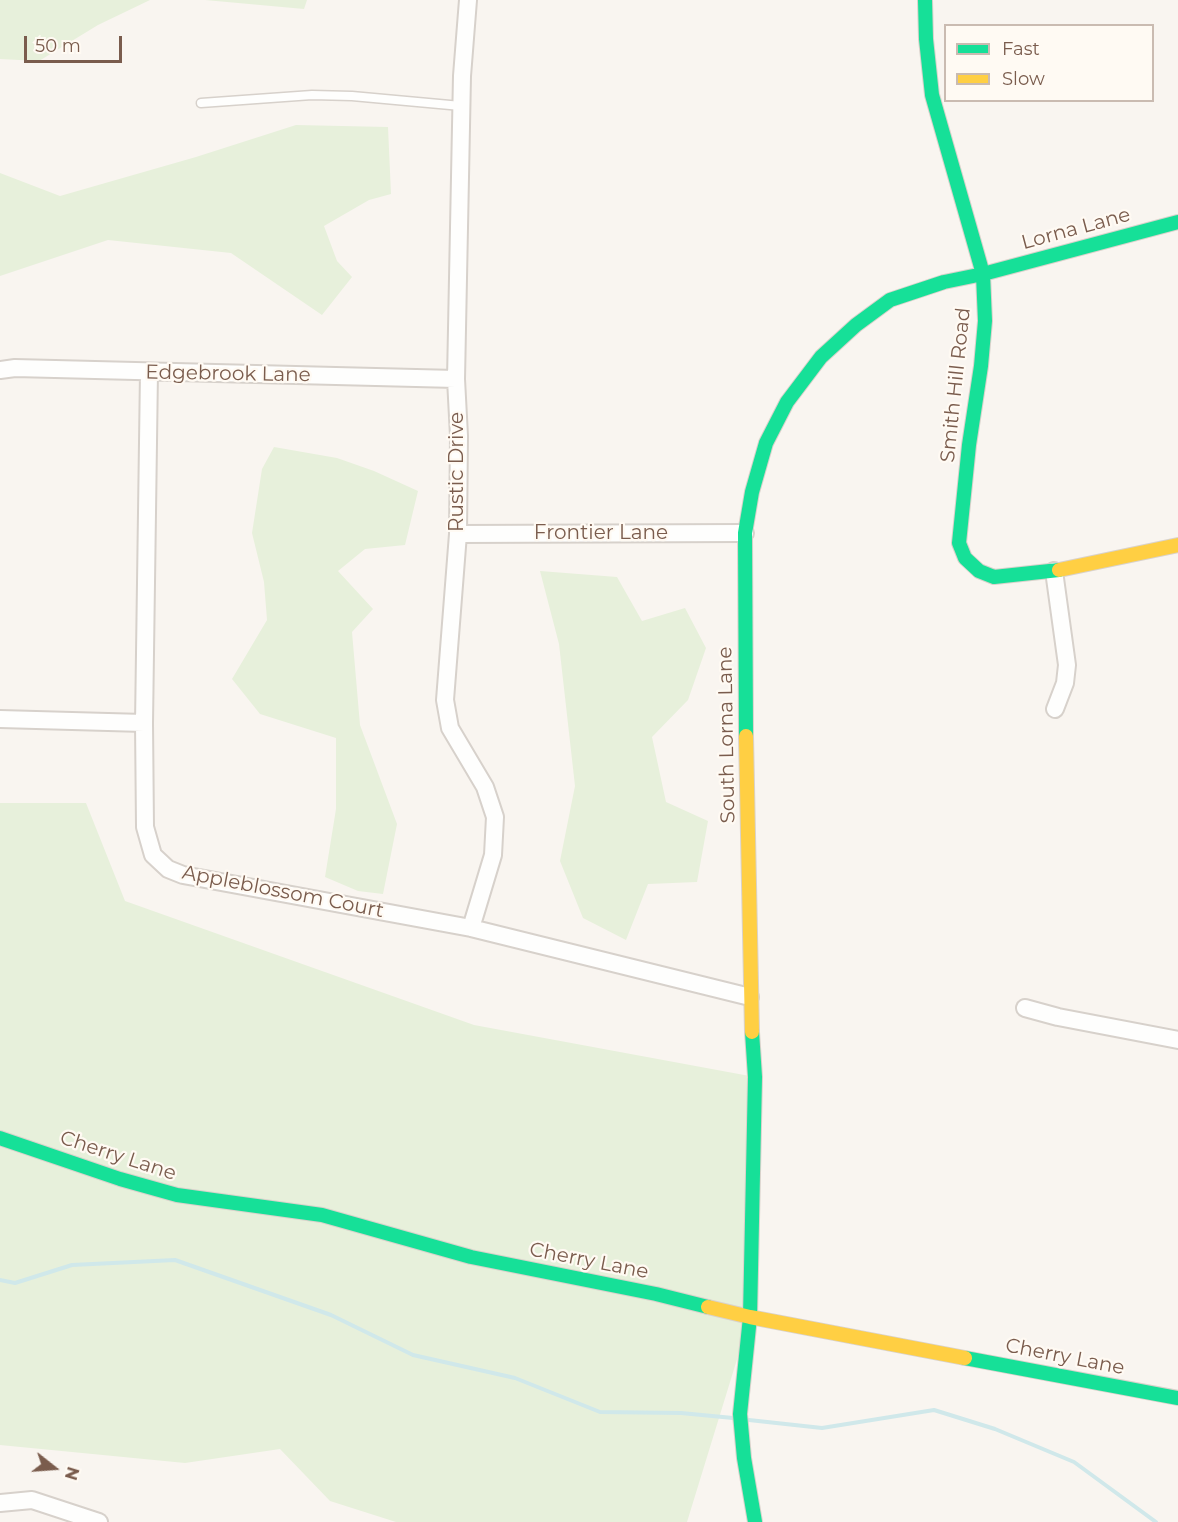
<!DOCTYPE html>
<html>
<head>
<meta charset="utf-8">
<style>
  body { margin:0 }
  #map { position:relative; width:1178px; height:1522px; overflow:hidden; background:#f9f5f0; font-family:Montserrat,sans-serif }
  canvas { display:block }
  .legend { position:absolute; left:944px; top:24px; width:210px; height:78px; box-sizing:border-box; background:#fffaf3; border:2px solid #cabbb1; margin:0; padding:8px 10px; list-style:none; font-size:18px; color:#7a5c4d }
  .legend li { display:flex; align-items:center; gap:12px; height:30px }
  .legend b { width:30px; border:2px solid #cabbb1 }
  .north { position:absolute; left:24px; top:1438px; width:60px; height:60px; -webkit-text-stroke:4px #fffaf3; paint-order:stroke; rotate:107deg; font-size:16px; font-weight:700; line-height:24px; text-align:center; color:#7a5c4d }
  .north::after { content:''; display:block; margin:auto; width:21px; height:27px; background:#7a5c4d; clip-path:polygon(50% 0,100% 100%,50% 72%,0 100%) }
  .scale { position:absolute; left:24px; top:36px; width:98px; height:27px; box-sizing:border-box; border:3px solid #7a5c4d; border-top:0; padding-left:8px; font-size:18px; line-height:21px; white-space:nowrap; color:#7a5c4d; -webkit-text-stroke:4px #fffaf3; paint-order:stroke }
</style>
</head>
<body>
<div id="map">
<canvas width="1178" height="1522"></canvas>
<ul class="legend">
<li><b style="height:8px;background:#16e098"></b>Fast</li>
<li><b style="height:8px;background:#ffcf43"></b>Slow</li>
</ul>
<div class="north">N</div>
<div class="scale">50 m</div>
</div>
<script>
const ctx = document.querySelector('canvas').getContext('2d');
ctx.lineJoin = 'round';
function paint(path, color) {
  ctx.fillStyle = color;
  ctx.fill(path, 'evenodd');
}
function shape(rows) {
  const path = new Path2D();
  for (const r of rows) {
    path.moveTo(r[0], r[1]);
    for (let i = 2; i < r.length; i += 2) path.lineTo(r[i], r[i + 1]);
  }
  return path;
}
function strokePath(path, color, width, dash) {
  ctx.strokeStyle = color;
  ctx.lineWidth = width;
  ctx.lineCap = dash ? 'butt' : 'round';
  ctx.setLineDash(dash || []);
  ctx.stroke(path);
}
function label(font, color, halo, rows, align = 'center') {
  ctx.font = font + ' Montserrat,sans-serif';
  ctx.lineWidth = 4.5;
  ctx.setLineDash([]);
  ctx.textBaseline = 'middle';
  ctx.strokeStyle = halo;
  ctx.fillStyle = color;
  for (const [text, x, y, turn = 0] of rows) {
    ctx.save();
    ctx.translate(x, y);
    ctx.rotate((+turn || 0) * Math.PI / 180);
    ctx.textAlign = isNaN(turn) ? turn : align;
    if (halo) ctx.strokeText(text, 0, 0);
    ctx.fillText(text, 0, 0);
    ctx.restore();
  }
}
const green = shape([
  [0,0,150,0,98,25,39,61,0,59],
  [205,0,307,0,304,9],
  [296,125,388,127,391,194,369,200,324,226,337,261,352,277,322,315,231,253,108,240,0,276,0,173,60,196,196,157],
  [274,447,337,458,374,471,418,491,405,545,365,549,338,571,373,609,352,632,360,725,397,824,383,894,358,891,325,877,336,809,336,738,260,714,232,679,267,620,264,582,252,533,262,469],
  [540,571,617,577,642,621,685,608,706,648,688,700,652,737,666,802,708,821,697,882,648,884,626,940,583,918,560,861,575,786,559,644],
  [0,803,86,803,125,901,474,1025,755,1077,750,1317,687,1522,396,1522,330,1501,280,1449,185,1463,0,1445]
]);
const stream = shape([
  [0,1280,15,1283,72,1265,175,1260,331,1315,413,1355,515,1378,600,1412,681,1413,733,1418],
  [749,1420,822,1428,934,1410,995,1429,1074,1462,1156,1522]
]);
const lane = shape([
  [201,103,312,95,352,96,461,106]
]);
const street = shape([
  [468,0,462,76,456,379,459,436,458,534,445,700,450,728,485,787,495,817,493,855,471,928],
  [0,370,15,368,456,379],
  [149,372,144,723,145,827,153,855,168,869,183,875,471,928,750,997],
  [458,534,745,533],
  [1054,571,1067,665,1065,683,1055,709],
  [0,719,144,723],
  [1025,1008,1058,1017,1178,1040],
  [0,1503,32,1500,99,1522]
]);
const fast = shape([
  [925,0,926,39,932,95,983,274,985,321,981,366,969,445,959,543,965,558,979,571,994,577,1059,570],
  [746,736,745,533,752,492,766,443,787,402,821,357,856,325,890,300,944,282,983,274,1178,222],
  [752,1032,755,1077,750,1317,740,1414,744,1458,755,1522],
  [0,1138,120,1179,177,1195,322,1215,471,1257,656,1294,708,1307],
  [965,1358,1178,1398]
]);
const slow = shape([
  [1059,570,1178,545],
  [746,736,752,1032],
  [708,1307,750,1317,965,1358]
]);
const streetNames = [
  ["Lorna Lane",1076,229,-15],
  ["Edgebrook Lane",228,374,1],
  ["Smith Hill Road",956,385,-84],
  ["Rustic Drive",457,472,-90],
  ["Frontier Lane",601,533],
  ["South Lorna Lane",727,735,-91],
  ["Appleblossom Court",283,892,11],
  ["Cherry Lane",118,1156,18],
  ["Cherry Lane",589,1261,11],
  ["Cherry Lane",1065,1357,11]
];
paint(green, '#e7f0db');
strokePath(stream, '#d0e8ea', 4);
strokePath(lane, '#d7d1cb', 11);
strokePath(street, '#d7d1cb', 20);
strokePath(fast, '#d9d2cb', 16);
strokePath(slow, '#d9d2cb', 16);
strokePath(lane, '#fefefd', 8);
strokePath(street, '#fefefd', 16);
strokePath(fast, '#16e098', 14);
strokePath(slow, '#ffcf43', 14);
label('20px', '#7a5c4d', '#fffaf3', streetNames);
</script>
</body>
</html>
